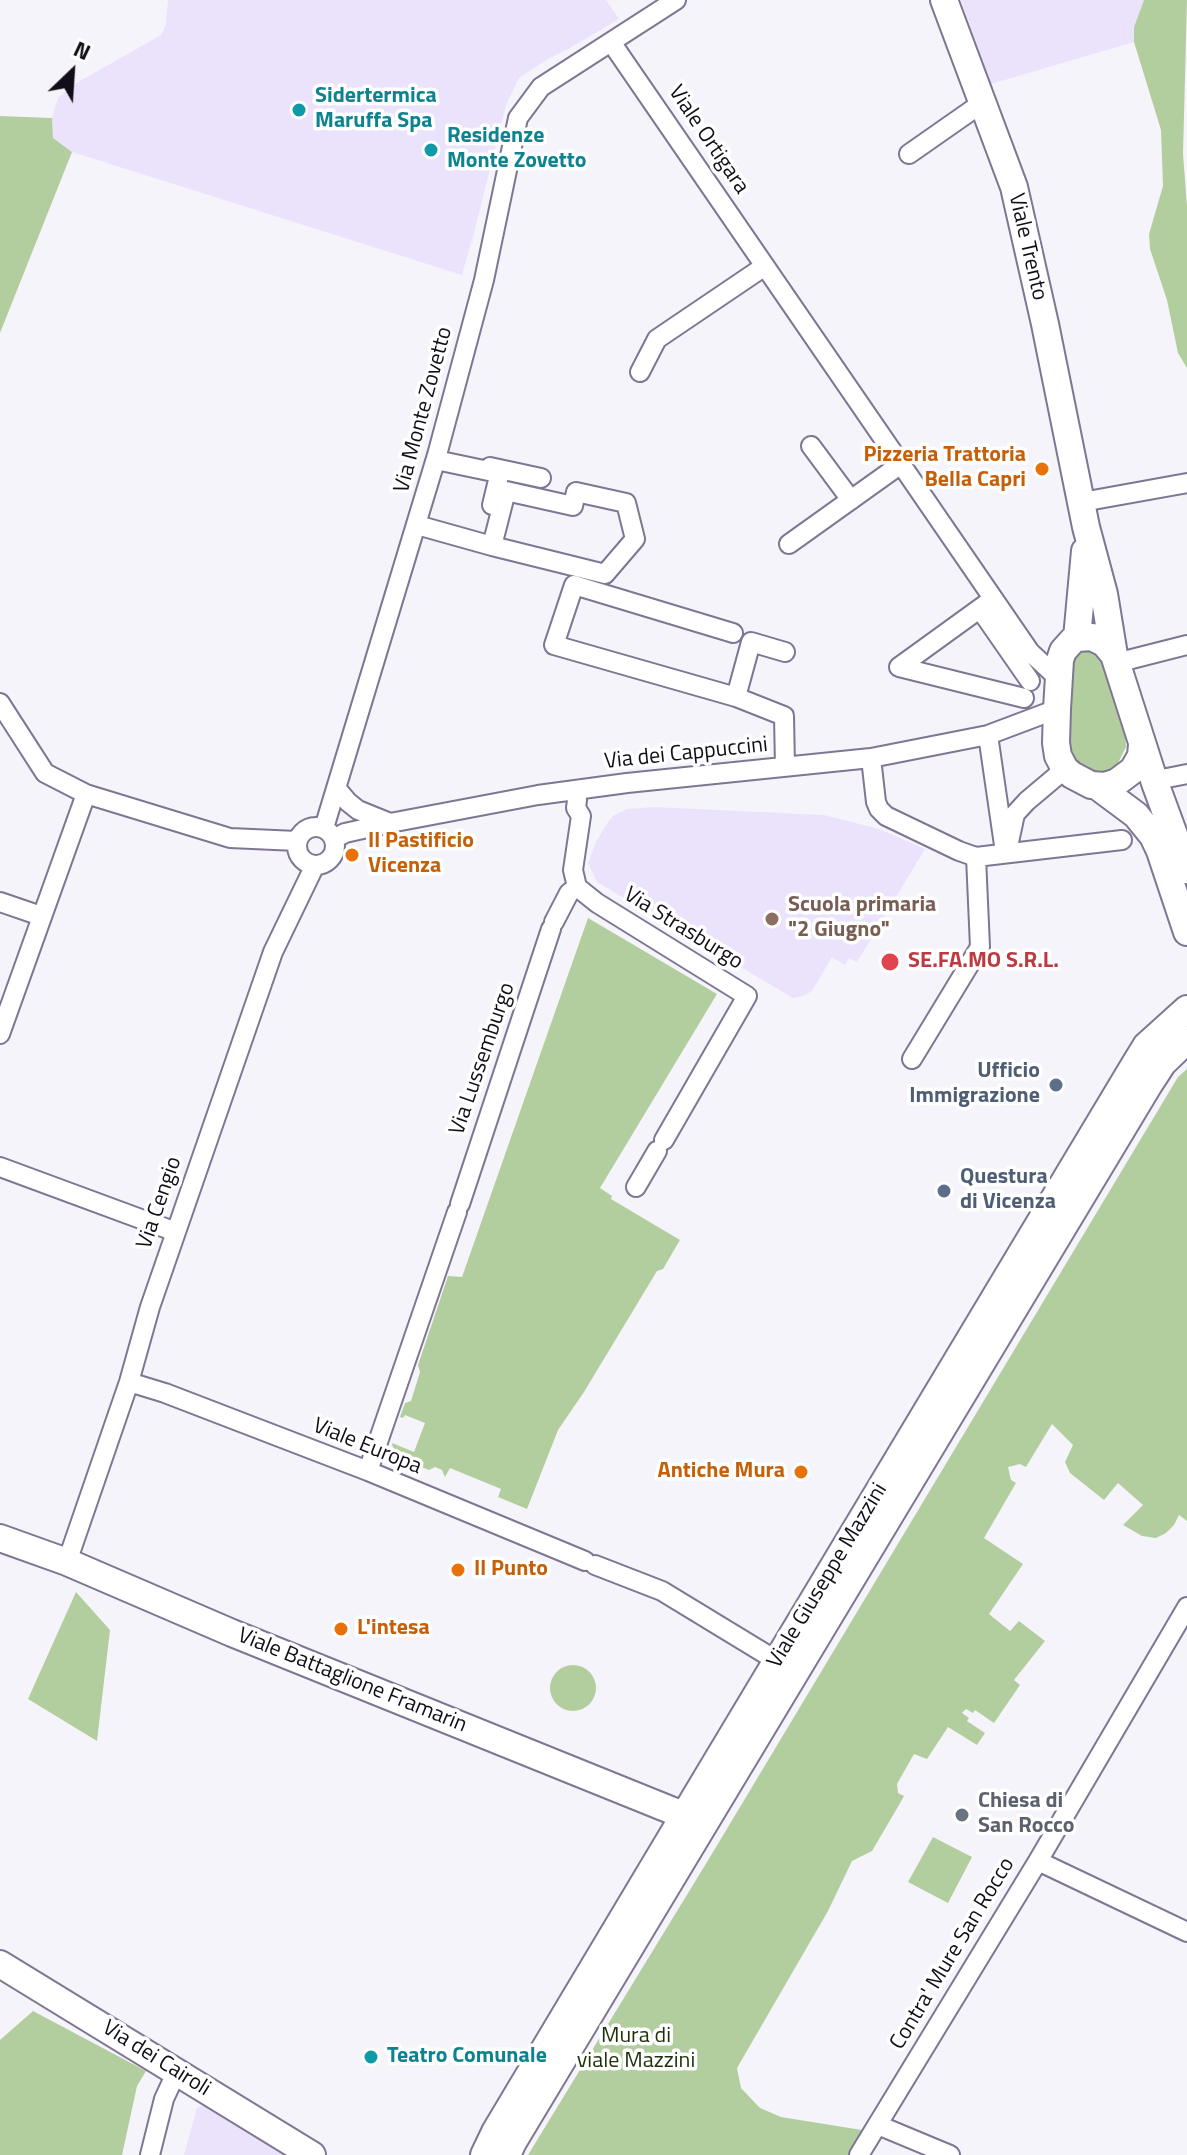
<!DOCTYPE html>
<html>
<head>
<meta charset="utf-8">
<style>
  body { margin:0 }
  #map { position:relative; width:1187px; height:2155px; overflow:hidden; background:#f5f4fa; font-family:"Titillium Web",sans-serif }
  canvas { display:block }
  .north { position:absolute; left:32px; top:32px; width:80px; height:80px; -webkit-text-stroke:6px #fff; paint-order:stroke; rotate:25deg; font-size:22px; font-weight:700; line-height:32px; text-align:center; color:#120e19 }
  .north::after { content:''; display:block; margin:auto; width:28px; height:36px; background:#120e19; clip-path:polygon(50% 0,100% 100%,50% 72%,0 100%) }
</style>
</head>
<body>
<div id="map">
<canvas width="1187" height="2155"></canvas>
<div class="north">N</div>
</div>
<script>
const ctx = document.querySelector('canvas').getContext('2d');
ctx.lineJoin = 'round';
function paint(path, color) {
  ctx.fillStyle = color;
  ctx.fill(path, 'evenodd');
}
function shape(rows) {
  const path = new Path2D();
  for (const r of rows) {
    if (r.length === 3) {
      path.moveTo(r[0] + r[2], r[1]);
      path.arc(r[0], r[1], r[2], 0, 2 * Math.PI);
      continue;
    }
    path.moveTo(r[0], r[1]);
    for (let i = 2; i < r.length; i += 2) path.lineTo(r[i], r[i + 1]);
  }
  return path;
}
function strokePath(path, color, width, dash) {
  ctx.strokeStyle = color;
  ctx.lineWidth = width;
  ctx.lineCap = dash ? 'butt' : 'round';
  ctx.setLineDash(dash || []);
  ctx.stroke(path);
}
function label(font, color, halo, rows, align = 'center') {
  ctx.font = font + ' "Titillium Web",sans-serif';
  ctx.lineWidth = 7;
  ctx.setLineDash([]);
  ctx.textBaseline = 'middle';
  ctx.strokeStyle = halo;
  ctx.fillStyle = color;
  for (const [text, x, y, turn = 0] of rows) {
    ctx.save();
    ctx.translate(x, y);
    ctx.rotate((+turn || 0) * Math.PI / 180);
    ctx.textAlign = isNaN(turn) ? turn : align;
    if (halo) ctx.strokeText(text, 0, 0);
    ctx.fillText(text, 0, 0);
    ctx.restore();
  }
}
const built = shape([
  [168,0,606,0,619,19,568,49,546,60,519,78,506,105,475,229,462,275,72,152,53,138,52,118,58,98,73,85,161,35,166,25],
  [961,0,1144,0,1144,1,1134,27,1134,42,991,84],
  [654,807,824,815,879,829,925,849,857,962,849,958,845,965,832,957,812,991,803,996,793,998,597,882,588,863,596,842,608,822,613,816,627,809],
  [205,2105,290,2155,184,2155,197,2108]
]);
const green = shape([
  [1144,0,1187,0,1183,154,1187,206,1187,368,1178,353,1167,300,1150,249,1149,234,1163,186,1161,130,1134,42,1134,27],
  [0,116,52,118,53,138,72,152,0,333],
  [1082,646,1104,656,1125,730,1126,747,1118,763,1108,777,1093,776,1075,763,1065,744,1068,661],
  [588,918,717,994,600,1188,612,1196,611,1199,680,1240,663,1269,657,1271,584,1392,558,1430,527,1509,498,1497,501,1489,450,1468,445,1477,442,1470,435,1467,429,1470,399,1458,394,1453,392,1443,414,1452,425,1423,405,1415,403,1418,400,1417,405,1403,411,1401,420,1372,418,1365,448,1276,462,1277],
  [1187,1069,1187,1521,1179,1515,1174,1525,1166,1533,1156,1538,1142,1536,1123,1525,1143,1505,1118,1483,1104,1500,1070,1473,1065,1462,1073,1445,1052,1424,1026,1467,1020,1464,1008,1467,1011,1480,1016,1483,984,1538,1023,1564,989,1614,1010,1631,1019,1621,1045,1641,1014,1680,1020,1685,994,1723,975,1710,973,1713,966,1709,962,1713,969,1718,967,1721,985,1733,977,1745,948,1727,927,1759,914,1754,897,1784,898,1793,904,1796,899,1805,872,1851,852,1861,828,1911,737,2068,741,2088,760,2108,781,2117,868,2131,853,2155,528,2155,707,1862,1178,1077],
  [76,1592,110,1630,97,1741,28,1699],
  [573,1688,23],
  [933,1837,972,1857,948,1903,908,1882],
  [33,2011,146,2071,137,2086,122,2155,0,2155,0,2040]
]);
const street = shape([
  [611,42,1030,652,1059,679],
  [909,154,982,103],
  [640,372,657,339,765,266],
  [811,446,851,500],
  [436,460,498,473,499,476,492,505],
  [490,467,541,478],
  [1082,502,1187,483],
  [417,525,492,546,605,574,635,539,626,503,576,492,573,506,506,491,492,546],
  [789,544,901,464],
  [993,599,899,667,1024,698],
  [980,609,1030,681],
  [733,633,574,585,554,645,736,697],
  [785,652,751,642,736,697,784,716,785,767],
  [1116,663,1187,645],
  [0,703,45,773,86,794,230,838,297,841],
  [988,735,1005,852],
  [871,758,876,802,879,809,886,816,959,851,976,857,1122,840],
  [1155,783,1162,779,1187,774],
  [337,789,348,802,358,810,390,823],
  [574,791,577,800,576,808,581,816,573,870,577,887,597,903,747,996,664,1140],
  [316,846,19],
  [324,828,437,455,484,280,518,118,541,87,676,0],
  [334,839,345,833,390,823,538,795,627,783,871,758,988,735,1057,709],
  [1009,842,1015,814,1027,801,1065,769],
  [0,902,41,916],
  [554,922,569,893,577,887],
  [0,1034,86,794],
  [912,1059,980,947,976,857],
  [0,1167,176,1232],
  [636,1187,657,1151],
  [460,1204,551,929],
  [129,1382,165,1393,368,1471,585,1561],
  [368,1471,457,1212],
  [67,1562,129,1382,150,1307,273,952,315,865],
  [595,1565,662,1591,777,1661],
  [1038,1861,1187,1932],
  [878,2125,950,2155],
  [150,2155,164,2099,176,2073],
  [859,2155,1038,1861,1187,1607]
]);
const secondary = shape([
  [944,0,1014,187,1045,324,1086,527,1104,594,1114,655,1155,783,1187,870],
  [1077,638,1085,551],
  [1114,655,1104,643,1092,637,1077,638,1072,641,1063,651,1060,660,1057,709,1056,743,1058,756,1065,769,1072,775,1091,785,1105,786,1117,782,1133,770,1141,756,1142,744],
  [1097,786,1136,815,1153,836,1160,851,1187,932],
  [0,1538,67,1562,232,1633,673,1811,696,1822],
  [0,1964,312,2155],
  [484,2155,495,2132,703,1784,1135,1064,1146,1046,1187,1009],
  [507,2155,513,2142,1148,1086,1163,1063,1187,1040]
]);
const markers = [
  [299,110,8,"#0f9aa8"],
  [431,150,8,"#0f9aa8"],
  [1042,469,8,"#e8710a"],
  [352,855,8,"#e8710a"],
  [772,919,8,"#8d6e63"],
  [890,962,10,"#e0444e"],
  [1056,1085,8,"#5c6f8a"],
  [944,1191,8,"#5c6f8a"],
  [801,1472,8,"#e8710a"],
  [458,1570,8,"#e8710a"],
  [341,1629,8,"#e8710a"],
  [962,1815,8,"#6b7280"],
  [371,2057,8,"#0f9aa8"]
];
const cultureNames = [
  ["Sidertermica",315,97],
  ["Maruffa Spa",315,122],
  ["Residenze",447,137],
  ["Monte Zovetto",447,162],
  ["Teatro Comunale",387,2057]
];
const streetNames = [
  ["Viale Ortigara",708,140,56],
  ["Viale Trento",1027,247,77],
  ["Via Monte Zovetto",424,410,-75],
  ["Via dei Cappuccini",686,754,-6],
  ["Via Strasburgo",683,929,32],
  ["Via Lussemburgo",483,1059,-71],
  ["Via Cengio",160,1203,-71],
  ["Viale Europa",367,1447,22],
  ["Viale Giuseppe Mazzini",828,1576,-59],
  ["Viale Battaglione Framarin",352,1681,22],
  ["Contra' Mure San Rocco",953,1954,-59],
  ["Via dei Cairoli",156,2059,32]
];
const foodNames = [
  ["Pizzeria Trattoria",1026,456,"right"],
  ["Bella Capri",1026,481,"right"],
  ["Il Pastificio",368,842],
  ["Vicenza",368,867],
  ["Antiche Mura",785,1472,"right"],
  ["Il Punto",474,1570],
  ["L'intesa",357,1629]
];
const educationNames = [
  ["Scuola primaria",788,906],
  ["\"2 Giugno\"",788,931]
];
const healthNames = [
  ["SE.FA.MO S.R.L.",908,962]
];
const serviceNames = [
  ["Ufficio",1040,1072],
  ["Immigrazione",1040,1097],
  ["Questura",960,1178,"left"],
  ["di Vicenza",960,1203,"left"]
];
const worshipNames = [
  ["Chiesa di",978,1802],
  ["San Rocco",978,1827]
];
const parkNames = [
  ["Mura di",636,2037],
  ["viale Mazzini",636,2062]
];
paint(built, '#ebe3fc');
paint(green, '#b3ce9e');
strokePath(street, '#7f7693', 22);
strokePath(secondary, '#7f7693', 30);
strokePath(street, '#fff', 18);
strokePath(secondary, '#fff', 26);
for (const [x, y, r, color] of markers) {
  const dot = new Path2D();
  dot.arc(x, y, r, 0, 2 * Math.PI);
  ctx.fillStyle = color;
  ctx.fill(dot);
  strokePath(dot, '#fff', 3);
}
label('bold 22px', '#0d838f', '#fff', cultureNames, 'left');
label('22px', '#120e19', '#fff', streetNames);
label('bold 22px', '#c56008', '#fff', foodNames, 'left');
label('bold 22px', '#785e54', '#fff', educationNames, 'left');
label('bold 22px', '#be3a42', '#fff', healthNames, 'left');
label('bold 22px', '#4e5e75', '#fff', serviceNames, 'right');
label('bold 22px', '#5b616d', '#fff', worshipNames, 'left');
label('22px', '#1e3209', '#fff', parkNames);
</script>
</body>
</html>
